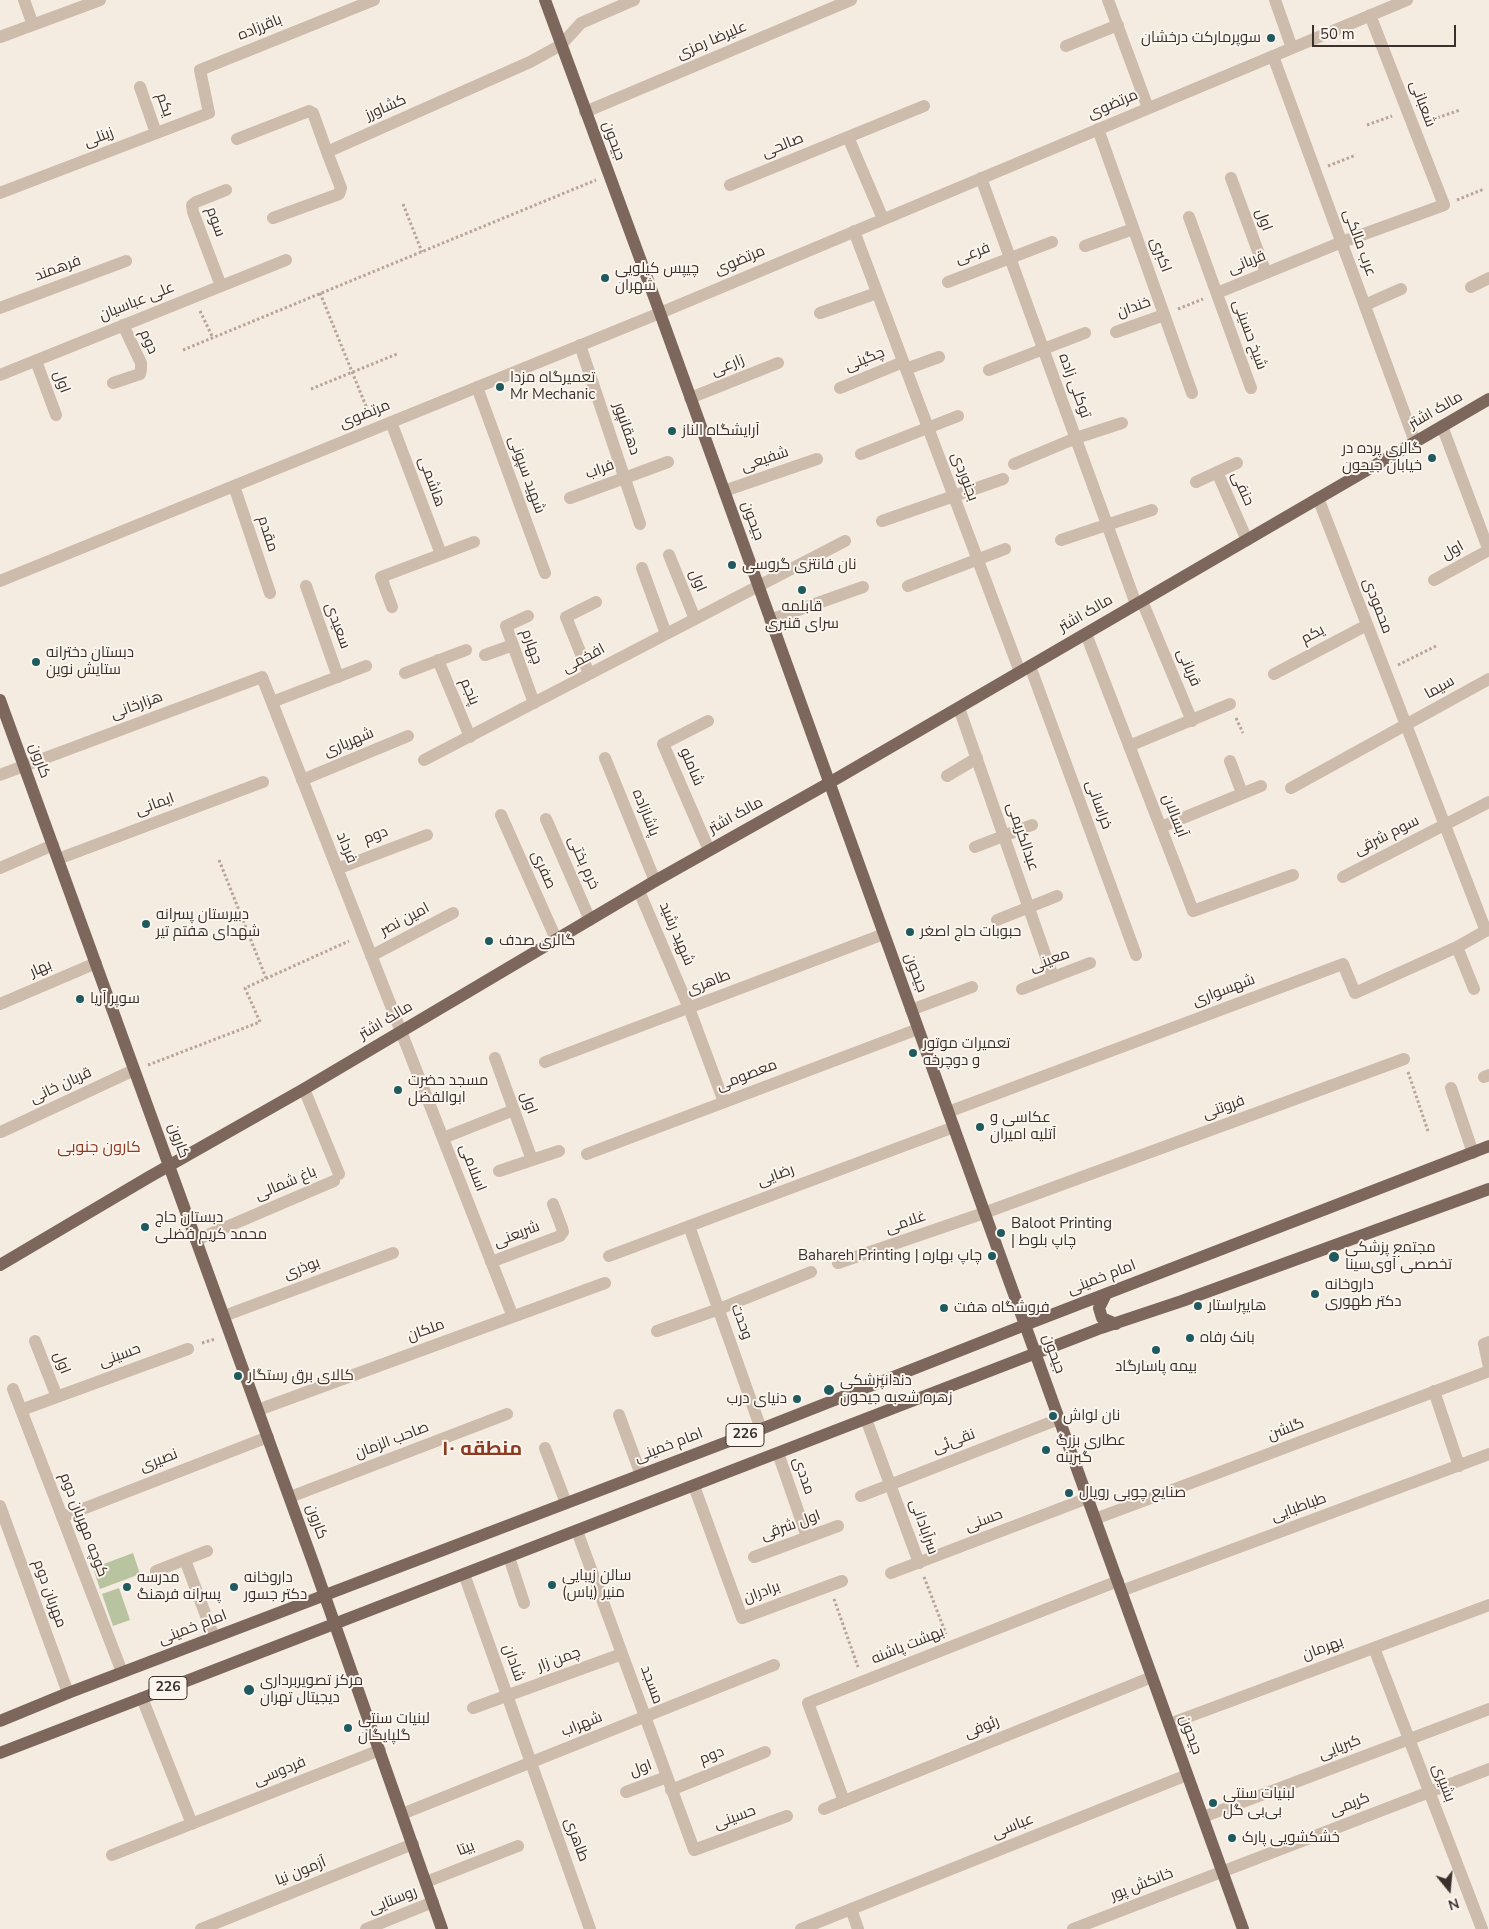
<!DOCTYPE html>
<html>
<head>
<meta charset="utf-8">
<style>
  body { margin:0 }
  #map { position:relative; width:1489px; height:1929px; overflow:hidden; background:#f4ebe1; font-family:"Nunito Sans",sans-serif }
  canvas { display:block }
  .north { position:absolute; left:1424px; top:1864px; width:50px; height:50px; -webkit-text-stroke:4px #fbf5ee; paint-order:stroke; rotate:163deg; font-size:14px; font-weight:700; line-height:20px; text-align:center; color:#3b302b }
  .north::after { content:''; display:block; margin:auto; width:18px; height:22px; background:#3b302b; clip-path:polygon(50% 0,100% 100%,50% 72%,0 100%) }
  .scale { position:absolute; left:1312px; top:25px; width:144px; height:22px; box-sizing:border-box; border:2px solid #3b302b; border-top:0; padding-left:6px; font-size:15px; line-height:18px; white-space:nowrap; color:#3b302b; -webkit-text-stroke:4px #fbf5ee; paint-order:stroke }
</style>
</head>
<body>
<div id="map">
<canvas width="1489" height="1929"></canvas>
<div class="north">N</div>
<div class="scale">50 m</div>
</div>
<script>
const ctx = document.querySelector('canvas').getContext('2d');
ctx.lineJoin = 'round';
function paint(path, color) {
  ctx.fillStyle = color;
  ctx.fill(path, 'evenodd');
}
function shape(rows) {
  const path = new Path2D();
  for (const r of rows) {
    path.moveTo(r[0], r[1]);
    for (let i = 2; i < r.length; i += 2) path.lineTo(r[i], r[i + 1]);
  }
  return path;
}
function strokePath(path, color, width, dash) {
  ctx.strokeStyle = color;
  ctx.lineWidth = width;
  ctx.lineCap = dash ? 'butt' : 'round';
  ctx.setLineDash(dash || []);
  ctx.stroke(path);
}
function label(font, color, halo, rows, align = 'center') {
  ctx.font = font + ' "Nunito Sans",Cairo,sans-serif';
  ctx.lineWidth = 4;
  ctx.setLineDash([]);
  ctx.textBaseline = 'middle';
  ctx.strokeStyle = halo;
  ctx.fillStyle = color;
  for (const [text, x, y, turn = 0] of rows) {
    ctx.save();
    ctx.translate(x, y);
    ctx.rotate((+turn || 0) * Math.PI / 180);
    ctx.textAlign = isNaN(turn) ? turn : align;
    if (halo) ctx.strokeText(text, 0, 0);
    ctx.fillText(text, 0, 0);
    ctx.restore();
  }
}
const green = shape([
  [133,1553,140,1574,100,1589,93,1568],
  [119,1588,130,1620,113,1626,102,1594]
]);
const path = shape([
  [1428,121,1460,110],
  [1367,125,1392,116],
  [1328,166,1356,155],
  [1457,200,1484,189],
  [403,204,422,252],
  [320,293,370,416],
  [1178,309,1203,299],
  [200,311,213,338],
  [183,350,596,180],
  [311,389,397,354],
  [1398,665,1438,645],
  [1236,718,1243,733],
  [219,860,266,978],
  [148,1065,260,1022,245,988,349,941],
  [1408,1072,1428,1131],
  [202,1343,215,1339],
  [924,1577,946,1634],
  [834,1599,858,1667]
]);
const minor = shape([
  [24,0,33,25],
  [1108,0,1148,108],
  [1275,0,1292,48],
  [0,37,100,0],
  [1066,46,1118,25],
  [1273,56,1415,442],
  [140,87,156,133],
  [585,112,851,0],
  [1098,129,1192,393],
  [848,137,883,219],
  [237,139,309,111,313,113,327,152],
  [981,178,1136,604],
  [1231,178,1266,273],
  [730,185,924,106],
  [0,193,209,113,200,70,374,0],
  [1189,217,1251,388],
  [273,218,339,194,341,188,327,152,530,62,561,45,581,23,634,0],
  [854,231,1020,672],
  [1085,246,1133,229],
  [948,282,1052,242],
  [221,286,193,212,192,205,196,202,226,190],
  [1471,287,1489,278],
  [1217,293,1342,242,1444,205,1370,15],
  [1365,305,1401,289],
  [0,308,126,261],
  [820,313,877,293],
  [1116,332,1164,315],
  [580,345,640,524],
  [36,361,56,415],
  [906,369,939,357],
  [989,370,1085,333],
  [0,375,286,260],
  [113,383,140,374,141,369,141,363,123,325],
  [477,387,545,573],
  [840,388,903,362],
  [690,398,778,363],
  [391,422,441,554],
  [1442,426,1489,551],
  [861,454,958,416],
  [1014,464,1076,438,1122,423],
  [1217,472,1247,540],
  [1196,482,1237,463],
  [234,486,270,593],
  [724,491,817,459],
  [570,498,668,462],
  [1318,498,1486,931],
  [882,521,1003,479],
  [1061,540,1152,510],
  [669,555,695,619],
  [642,568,666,634],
  [1434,580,1489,550],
  [0,581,660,313,1407,0],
  [306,586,338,677],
  [908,586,1005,549],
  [1142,601,1192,721],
  [392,607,381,577,474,542],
  [528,616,506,626,534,703],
  [770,620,863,587],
  [1086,634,1193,911,1293,875],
  [485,655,513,645],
  [438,660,470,737],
  [1030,666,1136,955],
  [405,673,466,650],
  [589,674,566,617,596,602],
  [1274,674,1367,625],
  [272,702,366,666],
  [959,708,1053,977],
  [708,721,663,744,709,850],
  [1129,746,1230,704],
  [605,758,655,881],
  [424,760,845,541],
  [1230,761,1242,793],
  [0,775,262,677,513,1317],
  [947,776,977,758],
  [302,780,408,736],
  [1291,788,1489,679],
  [501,815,556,939],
  [546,819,590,920],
  [1161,827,1261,786],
  [975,847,1032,825],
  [58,859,263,782],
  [0,868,53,845],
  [337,869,427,835],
  [1343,877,1489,802],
  [639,891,689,1008,724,1102],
  [997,920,1057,896],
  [1457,947,1474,989],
  [371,956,453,913],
  [1022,989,1090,963],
  [0,1004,96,963],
  [911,1010,972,987],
  [495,1058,532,1160],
  [545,1062,884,934],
  [1484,1077,1489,1075],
  [1451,1088,1473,1153],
  [304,1089,339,1174],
  [948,1112,1343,964,1355,993,1457,947,1489,929],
  [1,1132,134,1070],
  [443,1138,514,1110],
  [587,1154,918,1029],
  [499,1171,559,1151],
  [689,1226,761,1429],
  [196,1240,334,1181],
  [609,1256,954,1127],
  [491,1262,560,1236,563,1232,562,1228,553,1204],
  [838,1263,984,1213,1404,1059],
  [224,1316,393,1253],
  [657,1331,719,1309,811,1272],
  [35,1341,57,1397],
  [1489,1342,1484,1344,1489,1367],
  [13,1389,122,1672],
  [1434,1391,1459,1466],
  [21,1410,188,1349],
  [258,1410,605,1283],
  [619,1415,641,1475],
  [866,1419,919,1563],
  [545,1448,566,1503],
  [778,1453,807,1537],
  [694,1486,742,1618,842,1581],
  [861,1496,1059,1419],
  [290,1497,507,1414],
  [0,1506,68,1693],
  [62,1517,268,1437],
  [1095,1519,1489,1371],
  [577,1531,694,1850,787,1816],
  [509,1557,524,1603],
  [754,1557,838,1526],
  [185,1560,214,1637],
  [156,1571,207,1551],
  [891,1573,1088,1498],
  [464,1574,590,1929],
  [1121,1591,1489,1454],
  [1374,1648,1482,1929],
  [142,1698,192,1824],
  [473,1708,622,1654],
  [1169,1724,1489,1605],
  [671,1790,765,1752],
  [626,1792,667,1777],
  [844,1801,808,1703,1118,1581],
  [824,1809,1152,1677],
  [402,1814,774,1665],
  [1203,1817,1489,1709],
  [112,1855,380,1750],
  [426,1882,518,1846],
  [851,1909,858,1929],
  [201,1929,413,1844],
  [366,1929,433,1902],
  [801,1929,1187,1775],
  [1073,1929,1489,1769]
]);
const major = shape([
  [545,0,660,313,1243,1929],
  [0,700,315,1568,442,1929],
  [0,1265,149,1177,304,1089,655,881,829,783,1489,399],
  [1106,1294,1099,1308,1102,1318,1116,1324],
  [0,1721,68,1693,761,1429,1025,1325,1489,1146],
  [0,1753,1101,1328,1182,1301,1489,1189]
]);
const markers = [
  [1271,38,5,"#1f5a5e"],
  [605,278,5,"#1f5a5e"],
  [500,387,5,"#1f5a5e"],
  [672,431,5,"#1f5a5e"],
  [1432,458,5,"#1f5a5e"],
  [732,565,5,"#1f5a5e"],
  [802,590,5,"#1f5a5e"],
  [36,662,5,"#1f5a5e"],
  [146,924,5,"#1f5a5e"],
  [910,932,5,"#1f5a5e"],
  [489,941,5,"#1f5a5e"],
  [80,999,5,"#1f5a5e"],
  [913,1053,5,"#1f5a5e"],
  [398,1090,5,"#1f5a5e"],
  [980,1127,5,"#1f5a5e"],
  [145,1227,5,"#1f5a5e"],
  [1001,1233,5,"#1f5a5e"],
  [992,1256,5,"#1f5a5e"],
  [1334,1257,6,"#1f5a5e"],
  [1315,1294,5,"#1f5a5e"],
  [1198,1306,5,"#1f5a5e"],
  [944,1308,5,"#1f5a5e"],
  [1190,1338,5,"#1f5a5e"],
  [1156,1350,5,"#1f5a5e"],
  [238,1376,5,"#1f5a5e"],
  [829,1390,6,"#1f5a5e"],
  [797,1399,5,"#1f5a5e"],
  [1053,1416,5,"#1f5a5e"],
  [1046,1450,5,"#1f5a5e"],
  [1069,1493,5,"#1f5a5e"],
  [552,1585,5,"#1f5a5e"],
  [127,1587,5,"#1f5a5e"],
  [234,1587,5,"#1f5a5e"],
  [249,1690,6,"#1f5a5e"],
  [348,1728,5,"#1f5a5e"],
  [1213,1803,5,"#1f5a5e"],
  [1232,1838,5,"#1f5a5e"]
];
const shields = [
  [745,1435,38],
  [168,1688,38]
];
const shieldNames = [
  ["226",745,1435],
  ["226",168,1688]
];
const streetNames = [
  ["باقرزاده",260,28,-22],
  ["علیرضا رمزی",712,41,-23],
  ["شعبانی",1422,104,69],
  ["یکم",164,105,71],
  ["مرتضوی",1113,105,-23],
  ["کشاورز",386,108,-24],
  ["زینلی",99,138,-21],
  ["جیحون",613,141,70],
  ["صالحی",783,146,-22],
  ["اول",1263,220,70],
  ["سوم",215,222,70],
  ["عرب مالکی",1359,243,70],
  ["فرعی",973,254,-21],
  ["اکبری",1160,255,70],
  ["مرتضوی",740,261,-23],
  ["قربانی",1247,263,-22],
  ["فرهمند",58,269,-20],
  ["علی عباسیان",137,302,-22],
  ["خندان",1134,308,-20],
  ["شیخ حسینی",1249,335,70],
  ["دوم",148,342,67],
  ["چگینی",865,360,-22],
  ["زارعی",728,366,-22],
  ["اول",61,382,70],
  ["توکلی زاده",1074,386,70],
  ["مالک اشتر",1436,411,-30],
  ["مرتضوی",365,415,-22],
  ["دهقانپور",626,429,71],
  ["شفیعی",765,460,-19],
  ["فراب",600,470,-20],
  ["شهید سپونی",526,475,70],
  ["بجنوردی",964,477,69],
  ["هاشمی",431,482,70],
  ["حنفی",1242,489,66],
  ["جیحون",752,521,70],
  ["مقدم",267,534,72],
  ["اول",1453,551,-29],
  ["اول",697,581,68],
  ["محمودی",1377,606,69],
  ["مالک اشتر",1086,614,-30],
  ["سعیدی",337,626,70],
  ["یکم",1313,635,-28],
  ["چهارم",531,647,70],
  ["افخمی",584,659,-28],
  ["قربانی",1188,668,67],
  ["سیما",1440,688,-29],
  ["پنجم",469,692,67],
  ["هزارخانی",137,706,-20],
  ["شهریاری",349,743,-23],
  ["کارون",39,761,70],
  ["شاملو",691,767,67],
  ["ایمانی",155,805,-20],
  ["خراسانی",1098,805,70],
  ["پاشازاده",645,813,68],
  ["مالک اشتر",736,816,-29],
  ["آبسالان",1174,816,69],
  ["دوم",376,836,-21],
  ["سوم شرقی",1387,836,-27],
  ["عبدالکریمی",1022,837,71],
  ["فرداد",346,848,68],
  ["خرم بختی",583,863,66],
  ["صفری",543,870,66],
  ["امین نصر",405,920,-28],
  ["شهید رشید",676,934,67],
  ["معینی",1050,961,-21],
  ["بهار",41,969,-23],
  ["جیحون",915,973,70],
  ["طاهری",709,983,-21],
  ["شهسواری",1224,991,-21],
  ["مالک اشتر",386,1021,-31],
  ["معصومی",747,1076,-21],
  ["قربان خانی",61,1086,-25],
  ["اول",528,1103,70],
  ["فروتنی",1224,1108,-20],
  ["کارون",178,1141,70],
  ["اسلامی",472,1168,69],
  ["رضایی",776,1176,-20],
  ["باغ شمالی",286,1184,-23],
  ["غلامی",906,1223,-19],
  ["شریعنی",517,1235,-21],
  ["بوذری",302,1269,-21],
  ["امام خمینی",1102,1278,-21],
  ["وحدت",741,1322,70],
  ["ملکان",426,1331,-20],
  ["جیحون",1053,1354,70],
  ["حسینی",120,1356,-20],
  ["اول",61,1363,69],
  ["گلشن",1286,1430,-21],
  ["صاحب الزمان",392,1441,-21],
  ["نقی‌ئی",954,1442,-21],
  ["امام خمینی",669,1446,-21],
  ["نصیری",159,1461,-21],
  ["مددی",803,1476,71],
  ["طباطبایی",1299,1508,-20],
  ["حسنی",984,1521,-21],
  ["کارون",316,1522,70],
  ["کوچه مهربان دوم",83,1525,69],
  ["اول شرقی",791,1526,-20],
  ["سرآبادانی",923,1527,70],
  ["برادران",762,1593,-20],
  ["مهربان دوم",49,1594,70],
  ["امام خمینی",193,1628,-21],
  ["بهشت پاشنه",908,1646,-22],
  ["بهرمان",1323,1649,-20],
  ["چمن زار",559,1660,-20],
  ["شادان",513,1663,70],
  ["مسجد",651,1685,70],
  ["شهراب",582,1725,-22],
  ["رئوفی",982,1728,-22],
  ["جیحون",1190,1735,70],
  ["کبریایی",1340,1748,-21],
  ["دوم",712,1756,-22],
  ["اول",641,1769,-20],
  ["فردوسی",280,1772,-22],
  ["بشیری",1443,1783,69],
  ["کریمی",1350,1805,-21],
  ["حسینی",735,1818,-20],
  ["عباسی",1013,1827,-22],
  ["طاهری",576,1840,70],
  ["بیتا",466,1849,-22],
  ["آزمون نیا",301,1872,-22],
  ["خانکش پور",1142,1885,-21],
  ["روستایی",393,1901,-22]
];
const poiNames = [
  ["سوپرمارکت درخشان",1261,38,"right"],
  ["چیپس کیلویی",615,269],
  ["شهران",615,286],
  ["تعمیرگاه مزدا",510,378],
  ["Mr Mechanic",510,395],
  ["آرایشگاه الناز",682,431],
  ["گالری پرده در",1422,449,"right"],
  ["خیابان جیحون",1422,466,"right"],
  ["نان فانتزی گروسی",742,565],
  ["قابلمه",802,607,"center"],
  ["سرای قنبری",802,624,"center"],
  ["دبستان دخترانه",46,653],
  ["ستایش نوین",46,670],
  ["دبیرستان پسرانه",156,915],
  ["شهدای هفتم تیر",156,932],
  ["حبوبات حاج اصغر",920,932],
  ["گالری صدف",499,941],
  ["سوپر آریا",90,999],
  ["تعمیرات موتور",923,1044],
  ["و دوچرخه",923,1061],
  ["مسجد حضرت",408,1081],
  ["ابوالفضل",408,1098],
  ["عکاسی و",990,1118],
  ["آتلیه امیران",990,1135],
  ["دبستان حاج",155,1218],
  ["محمد کریم فضلی",155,1235],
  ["Baloot Printing",1011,1224],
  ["| چاپ بلوط",1011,1241],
  ["مجتمع پزشکی",1345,1248],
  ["تخصصی آوی‌سینا",1345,1265],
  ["Bahareh Printing | چاپ بهاره",982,1256,"right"],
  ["داروخانه",1325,1285],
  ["دکتر طهوری",1325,1302],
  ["هایپراستار",1208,1306],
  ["فروشگاه هفت",954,1308],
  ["بانک رفاه",1200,1338],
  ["بیمه پاسارگاد",1156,1367,"center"],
  ["کالای برق رستگار",248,1376],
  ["دندانپزشکی",840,1381],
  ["زهره شعبه جیحون",840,1398],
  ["دنیای درب",787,1399,"right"],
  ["نان لواش",1063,1416],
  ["عطاری بزرگ",1056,1441],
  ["گبرینه",1056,1458],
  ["صنایع چوبی رویال",1079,1493],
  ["سالن زیبایی",562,1576],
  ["منیر (یاس)",562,1593],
  ["مدرسه",137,1578],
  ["پسرانه فرهنگ",137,1595],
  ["داروخانه",244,1578],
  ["دکتر جسور",244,1595],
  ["مرکز تصویربرداری",260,1681],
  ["دیجیتال تهران",260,1698],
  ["لبنیات سنتی",358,1719],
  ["گلپایگان",358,1736],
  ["لبنیات سنتی",1223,1794],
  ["بی‌بی گل",1223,1811],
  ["خشکشویی پارک",1242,1838]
];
const neighbourhoodNames = [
  ["کارون جنوبی",99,1148]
];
const districtNames = [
  ["منطقه ۱۰",482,1450]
];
paint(green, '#b8c4a0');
strokePath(path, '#b9a596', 3, [2.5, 2.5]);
strokePath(minor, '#cdbbac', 12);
strokePath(major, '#7d675c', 12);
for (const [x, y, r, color] of markers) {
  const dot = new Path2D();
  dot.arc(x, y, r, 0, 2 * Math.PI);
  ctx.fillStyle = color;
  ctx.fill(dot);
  strokePath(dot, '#fbf5ee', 2);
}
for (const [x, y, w] of shields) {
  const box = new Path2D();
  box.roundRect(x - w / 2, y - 11.5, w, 23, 4);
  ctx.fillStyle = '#fbf5ee';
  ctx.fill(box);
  strokePath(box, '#3b302b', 1);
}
label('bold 14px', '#3b302b', null, shieldNames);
label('15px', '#3b302b', '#fbf5ee', streetNames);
label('15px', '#3b302b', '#fbf5ee', poiNames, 'left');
label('16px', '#8c3b22', '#fbf5ee', neighbourhoodNames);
label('bold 20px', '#8c3b22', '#fbf5ee', districtNames);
</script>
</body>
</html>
